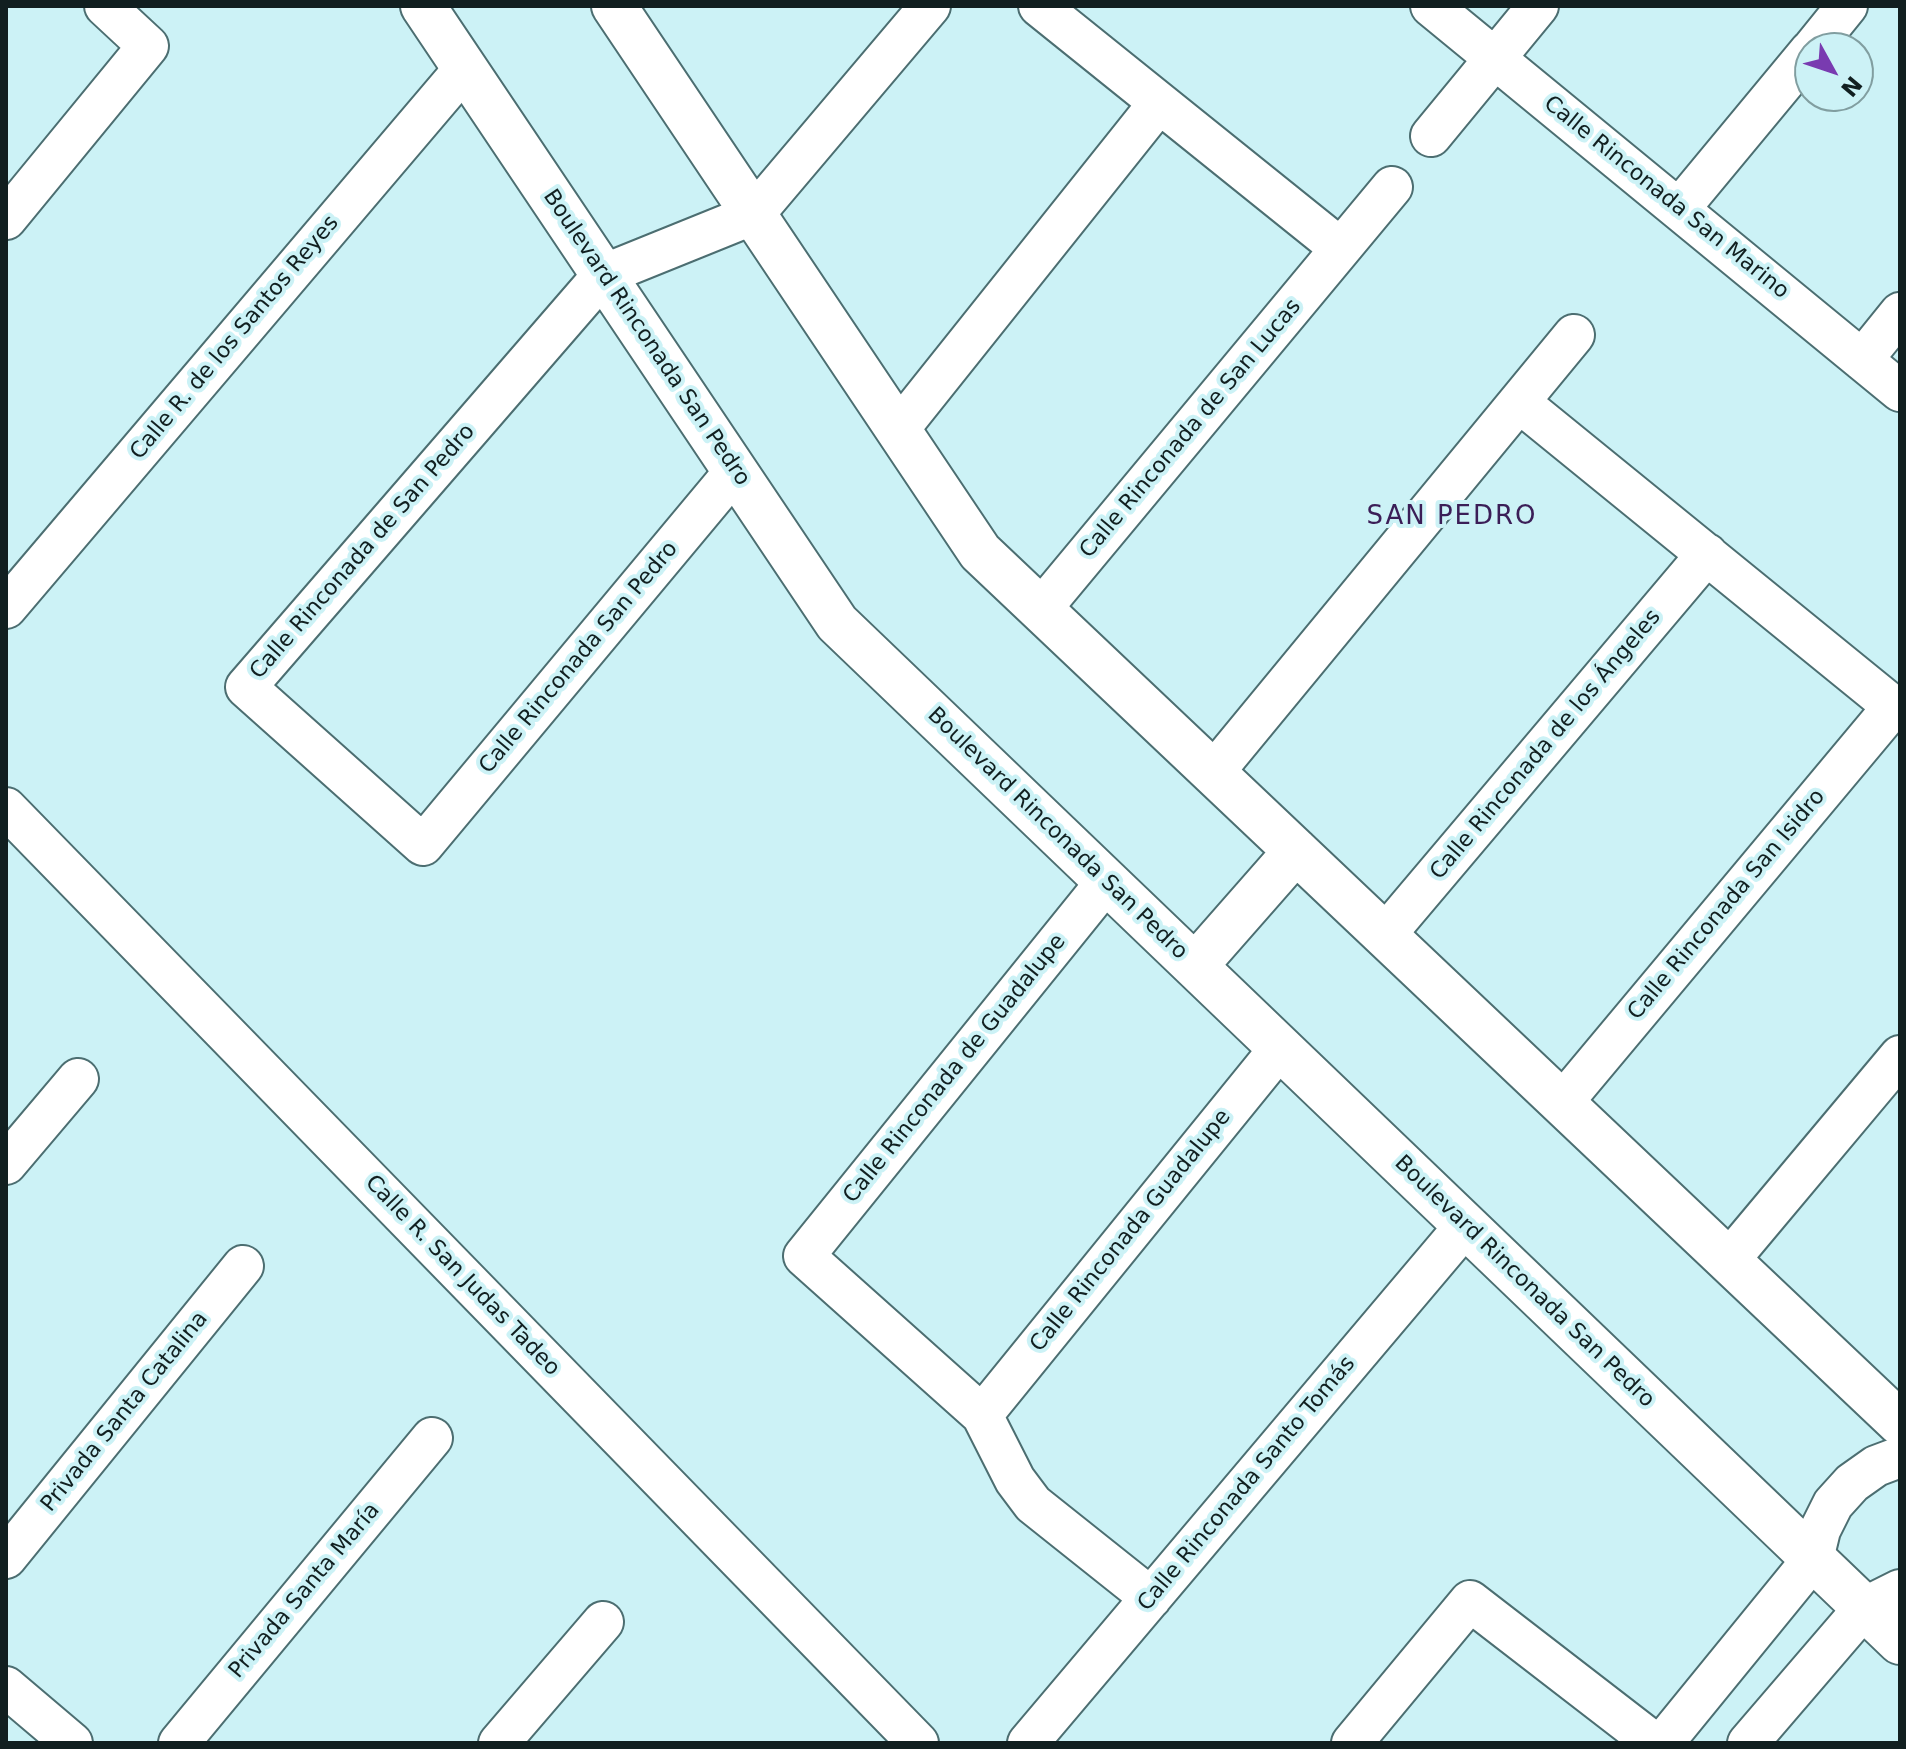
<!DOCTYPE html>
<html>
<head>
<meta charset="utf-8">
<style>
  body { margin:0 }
  #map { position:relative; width:1906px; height:1749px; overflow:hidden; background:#ccf2f6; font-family:"DejaVu Sans",sans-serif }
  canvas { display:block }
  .frame { position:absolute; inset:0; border:8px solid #111f20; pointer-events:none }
  .north { position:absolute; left:1794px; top:32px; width:80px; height:80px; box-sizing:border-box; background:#ccf2f6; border:2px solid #819ea0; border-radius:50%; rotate:130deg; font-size:22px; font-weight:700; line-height:32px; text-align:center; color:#111f20 }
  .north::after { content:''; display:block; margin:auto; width:28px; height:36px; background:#793bb0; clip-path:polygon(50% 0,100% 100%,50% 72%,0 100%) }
</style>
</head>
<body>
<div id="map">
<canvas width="1906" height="1749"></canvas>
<div class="frame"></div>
<div class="north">N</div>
</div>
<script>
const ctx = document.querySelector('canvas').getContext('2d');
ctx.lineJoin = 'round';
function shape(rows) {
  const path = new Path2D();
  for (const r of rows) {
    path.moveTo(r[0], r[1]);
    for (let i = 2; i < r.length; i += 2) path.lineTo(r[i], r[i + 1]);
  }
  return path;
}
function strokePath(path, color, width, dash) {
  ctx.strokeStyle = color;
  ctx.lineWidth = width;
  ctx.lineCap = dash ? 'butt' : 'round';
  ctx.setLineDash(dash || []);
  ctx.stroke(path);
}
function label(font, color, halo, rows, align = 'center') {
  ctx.font = font + ' "DejaVu Sans",sans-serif';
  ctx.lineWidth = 8;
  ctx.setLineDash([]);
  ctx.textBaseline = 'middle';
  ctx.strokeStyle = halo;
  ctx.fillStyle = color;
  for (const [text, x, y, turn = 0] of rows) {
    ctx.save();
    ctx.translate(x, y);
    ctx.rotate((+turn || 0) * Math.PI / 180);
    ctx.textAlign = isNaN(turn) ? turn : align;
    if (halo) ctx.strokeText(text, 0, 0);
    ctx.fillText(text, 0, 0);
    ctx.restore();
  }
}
const street = shape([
  [1039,6,1340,248],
  [1431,6,1900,391],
  [1813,48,1847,6],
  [1431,136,1538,6],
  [1679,209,1810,51],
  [6,219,148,46,105,6],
  [1862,360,1900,313],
  [1519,402,1900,712],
  [898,430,1159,103],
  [735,471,423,845,246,687,603,275,754,214,930,6],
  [6,608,465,68],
  [1041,609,1392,187],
  [1213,773,1574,335],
  [6,808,918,1743],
  [1107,881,804,1256,982,1415,1015,1480,1033,1504,1151,1598],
  [1385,935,1707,554],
  [1562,1103,1893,707],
  [6,1164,78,1079],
  [1729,1260,1900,1056],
  [982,1415,1280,1048],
  [6,1558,243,1266],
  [6,1687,72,1743],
  [179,1743,432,1438],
  [499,1743,603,1622],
  [1028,1743,1465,1226],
  [1352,1743,1470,1601,1654,1743],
  [1663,1743,1813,1559,1820,1530,1833,1504,1852,1483,1876,1466,1900,1457],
  [1748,1743,1864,1608,1900,1590]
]);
const secondary = shape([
  [423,6,837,623,1900,1642],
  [614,6,980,552,1900,1423],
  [1195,966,1296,851]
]);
const streetNames = [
  ["Calle Rinconada San Marino",1666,198,39],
  ["Calle R. de los Santos Reyes",235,338,-50],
  ["Boulevard Rinconada San Pedro",646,338,56],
  ["Calle Rinconada de San Lucas",1191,429,-50],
  ["Calle Rinconada de San Pedro",363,552,-49],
  ["Calle Rinconada San Pedro",579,658,-50],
  ["Calle Rinconada de los Ángeles",1546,745,-50],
  ["Boulevard Rinconada San Pedro",1057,834,44],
  ["Calle Rinconada San Isidro",1727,905,-50],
  ["Calle Rinconada de Guadalupe",955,1069,-51],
  ["Calle Rinconada Guadalupe",1131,1231,-51],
  ["Calle R. San Judas Tadeo",462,1276,46],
  ["Boulevard Rinconada San Pedro",1524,1282,44],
  ["Privada Santa Catalina",125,1412,-51],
  ["Calle Rinconada Santo Tomás",1247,1484,-50],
  ["Privada Santa María",305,1591,-50]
];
const quarterNames = [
  ["SAN PEDRO",1452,517]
];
strokePath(street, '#4c6e71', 44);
strokePath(secondary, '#4c6e71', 48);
strokePath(street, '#fff', 40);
strokePath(secondary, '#fff', 44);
label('22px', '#111f20', '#ccf2f6', streetNames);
ctx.letterSpacing = '2px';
label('26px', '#3b1e57', '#ccf2f6', quarterNames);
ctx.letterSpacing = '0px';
</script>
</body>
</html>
